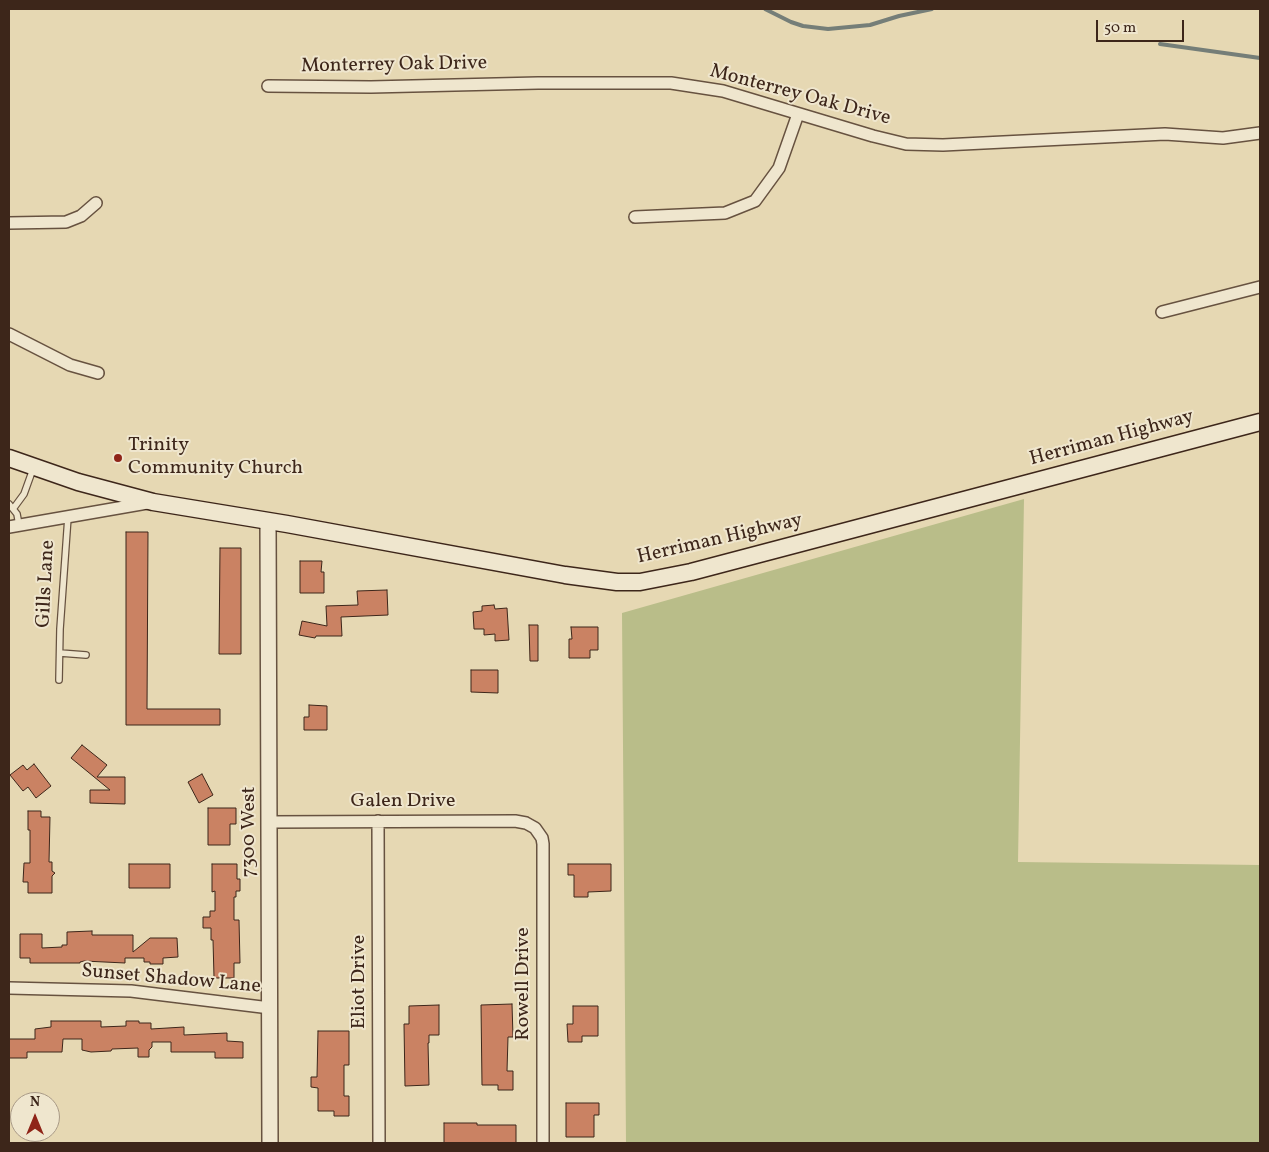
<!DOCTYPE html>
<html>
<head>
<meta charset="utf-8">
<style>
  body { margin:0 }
  #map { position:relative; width:1269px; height:1152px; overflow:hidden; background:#e6d8b3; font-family:Vollkorn,serif }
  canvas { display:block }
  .frame { position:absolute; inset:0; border:10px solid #3d261a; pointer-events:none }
  .north { position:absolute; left:10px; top:1092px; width:50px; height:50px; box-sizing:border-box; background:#efe6ce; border:1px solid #a89986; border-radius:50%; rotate:0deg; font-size:14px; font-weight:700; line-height:20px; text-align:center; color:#3d261a }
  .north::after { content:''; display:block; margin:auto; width:18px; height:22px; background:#8f2418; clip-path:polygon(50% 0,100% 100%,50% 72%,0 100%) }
  .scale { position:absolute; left:1096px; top:20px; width:88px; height:22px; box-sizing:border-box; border:2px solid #3d261a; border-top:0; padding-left:6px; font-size:15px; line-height:18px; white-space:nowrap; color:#3d261a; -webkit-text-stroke:4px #efe6ce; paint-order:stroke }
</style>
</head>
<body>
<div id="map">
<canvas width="1269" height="1152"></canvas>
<div class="frame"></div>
<div class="north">N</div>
<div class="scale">50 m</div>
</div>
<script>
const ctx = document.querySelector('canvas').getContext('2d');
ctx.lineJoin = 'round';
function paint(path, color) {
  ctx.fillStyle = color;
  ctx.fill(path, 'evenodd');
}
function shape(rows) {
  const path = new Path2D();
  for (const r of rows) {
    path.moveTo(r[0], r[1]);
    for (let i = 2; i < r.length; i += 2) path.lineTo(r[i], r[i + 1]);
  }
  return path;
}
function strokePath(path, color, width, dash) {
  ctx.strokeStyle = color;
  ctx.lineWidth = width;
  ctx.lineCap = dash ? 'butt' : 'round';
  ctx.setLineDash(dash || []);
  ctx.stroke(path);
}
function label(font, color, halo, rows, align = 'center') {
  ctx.font = font + ' Vollkorn,serif';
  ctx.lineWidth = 4;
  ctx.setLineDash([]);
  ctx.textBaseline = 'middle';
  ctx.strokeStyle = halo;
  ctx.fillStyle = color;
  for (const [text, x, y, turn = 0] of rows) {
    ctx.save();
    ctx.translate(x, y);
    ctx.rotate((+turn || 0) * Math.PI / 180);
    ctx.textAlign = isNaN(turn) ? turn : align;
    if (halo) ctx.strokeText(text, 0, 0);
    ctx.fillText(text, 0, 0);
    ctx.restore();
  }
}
const green = shape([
  [1024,499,1018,862,1260,865,1260,1143,626,1143,622,613]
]);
const stream = shape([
  [765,9,791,22,803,26,828,29,870,25,899,16,932,9],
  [1160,44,1260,58]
]);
const building = shape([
  [126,532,148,532,147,709,220,709,220,725,126,725,126,532],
  [220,548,241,548,241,654,219,654,220,548],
  [300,561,322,561,321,572,324,572,324,593,300,593,300,561],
  [387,590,388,615,341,617,342,636,316,636,315,638,299,635,302,621,327,626,326,606,358,605,357,591,387,590],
  [494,605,495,609,507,608,509,640,495,641,495,634,484,635,484,629,474,629,473,612,482,611,482,606,494,605],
  [529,625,538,625,538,661,530,661,529,625],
  [571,627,598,627,598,650,590,650,590,658,569,658,569,639,572,639,571,627],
  [471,670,498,670,498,693,471,692,471,670],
  [309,705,327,706,327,730,304,730,304,717,309,717,309,705],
  [82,745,107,765,97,777,125,777,125,804,90,803,90,790,110,790,71,758,82,745],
  [34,764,51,786,36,798,28,787,23,791,10,775,23,765,27,770,34,764],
  [202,774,213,795,199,803,188,782,202,774],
  [208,808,236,808,236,824,230,824,230,845,208,845,208,808],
  [28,811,41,811,41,817,50,817,49,862,52,862,52,871,55,873,52,876,52,893,28,893,28,882,23,882,24,863,30,863,30,830,28,830,28,811],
  [129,864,170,864,170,888,129,888,129,864],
  [212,864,237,864,237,879,240,879,240,891,236,891,236,897,234,897,234,920,239,920,240,963,234,963,234,978,215,978,214,977,213,940,211,940,211,928,203,928,203,917,210,917,210,911,215,911,215,891,212,892,212,864],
  [568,864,611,864,611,891,588,892,588,897,574,897,574,875,568,875,568,864],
  [92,931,92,935,133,935,133,952,150,938,177,938,178,957,163,958,163,964,150,964,150,962,144,962,144,958,125,958,125,963,84,961,80,962,80,963,30,963,30,958,20,958,20,934,42,934,42,948,62,947,62,945,67,945,67,932,92,931],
  [512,1004,513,1037,508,1037,507,1071,513,1071,513,1090,498,1090,498,1085,482,1085,481,1005,512,1004],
  [439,1005,439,1035,429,1035,429,1043,428,1043,429,1085,405,1086,404,1024,409,1024,409,1006,439,1005],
  [573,1006,598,1006,598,1036,582,1036,582,1042,568,1042,567,1024,573,1024,573,1006],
  [51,1021,101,1021,101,1027,126,1026,126,1021,139,1021,139,1023,151,1023,151,1029,184,1027,184,1035,227,1033,227,1041,243,1042,243,1058,215,1058,215,1052,171,1052,171,1042,152,1042,152,1047,149,1050,149,1057,138,1057,138,1048,112,1049,111,1051,91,1052,82,1050,82,1039,63,1039,62,1052,27,1052,27,1058,9,1058,9,1039,35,1039,35,1029,51,1027,51,1021],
  [318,1031,349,1031,349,1065,344,1065,344,1096,349,1096,349,1116,334,1116,334,1111,318,1111,318,1088,311,1087,311,1077,317,1077,318,1031],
  [566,1103,599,1103,599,1115,594,1115,594,1137,566,1137,566,1103],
  [444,1123,477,1123,477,1125,516,1125,516,1143,444,1143,444,1123]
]);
const service = shape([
  [9,504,17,514,19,525],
  [13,509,24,494,33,469],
  [60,653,86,655],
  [59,680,60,629,68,517]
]);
const minor = shape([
  [268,86,371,87,538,83,671,83,723,91,873,136,906,144,943,145,1165,134,1223,138,1260,133],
  [635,217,725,213,755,201,779,168,798,114],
  [9,223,66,222,81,216,96,203],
  [1162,312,1260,287],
  [9,334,70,365,98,373],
  [9,527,147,503],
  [378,821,379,1143],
  [270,822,515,821,526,823,535,828,542,838,543,844,543,1143],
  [9,988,131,991,270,1008]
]);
const tertiary = shape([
  [268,521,270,1143]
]);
const secondary = shape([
  [9,458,78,482,153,502,287,524,565,575,617,582,640,582,691,572,1260,422]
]);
const markers = [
  [118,458,5,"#8f2418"]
];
const streetNames = [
  ["Monterrey Oak Drive",394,66,-1],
  ["Monterrey Oak Drive",800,96,15],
  ["Herriman Highway",1112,439,-15],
  ["Herriman Highway",720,540,-13],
  ["Gills Lane",47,584,-87],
  ["Galen Drive",403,802],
  ["7300 West",250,832,-90],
  ["Sunset Shadow Lane",171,980,5],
  ["Eliot Drive",360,982,-90],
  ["Rowell Drive",524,984,-90]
];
const poiNames = [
  ["Trinity",128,446],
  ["Community Church",128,469]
];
paint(green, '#b9bd89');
strokePath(stream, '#757e78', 4);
paint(building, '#ca8263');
strokePath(building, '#3d261a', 1);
strokePath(service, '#675240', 8);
strokePath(minor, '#675240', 14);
strokePath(tertiary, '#675240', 18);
strokePath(secondary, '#3d261a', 19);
strokePath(service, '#efe6ce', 5.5);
strokePath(minor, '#efe6ce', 11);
strokePath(tertiary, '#efe6ce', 15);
strokePath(secondary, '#efe6ce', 16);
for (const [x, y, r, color] of markers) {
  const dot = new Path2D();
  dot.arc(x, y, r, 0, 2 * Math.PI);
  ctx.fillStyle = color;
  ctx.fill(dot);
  strokePath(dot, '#efe6ce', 2);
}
label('20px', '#3d261a', '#efe6ce', streetNames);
label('20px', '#3d261a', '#efe6ce', poiNames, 'left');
</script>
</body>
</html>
